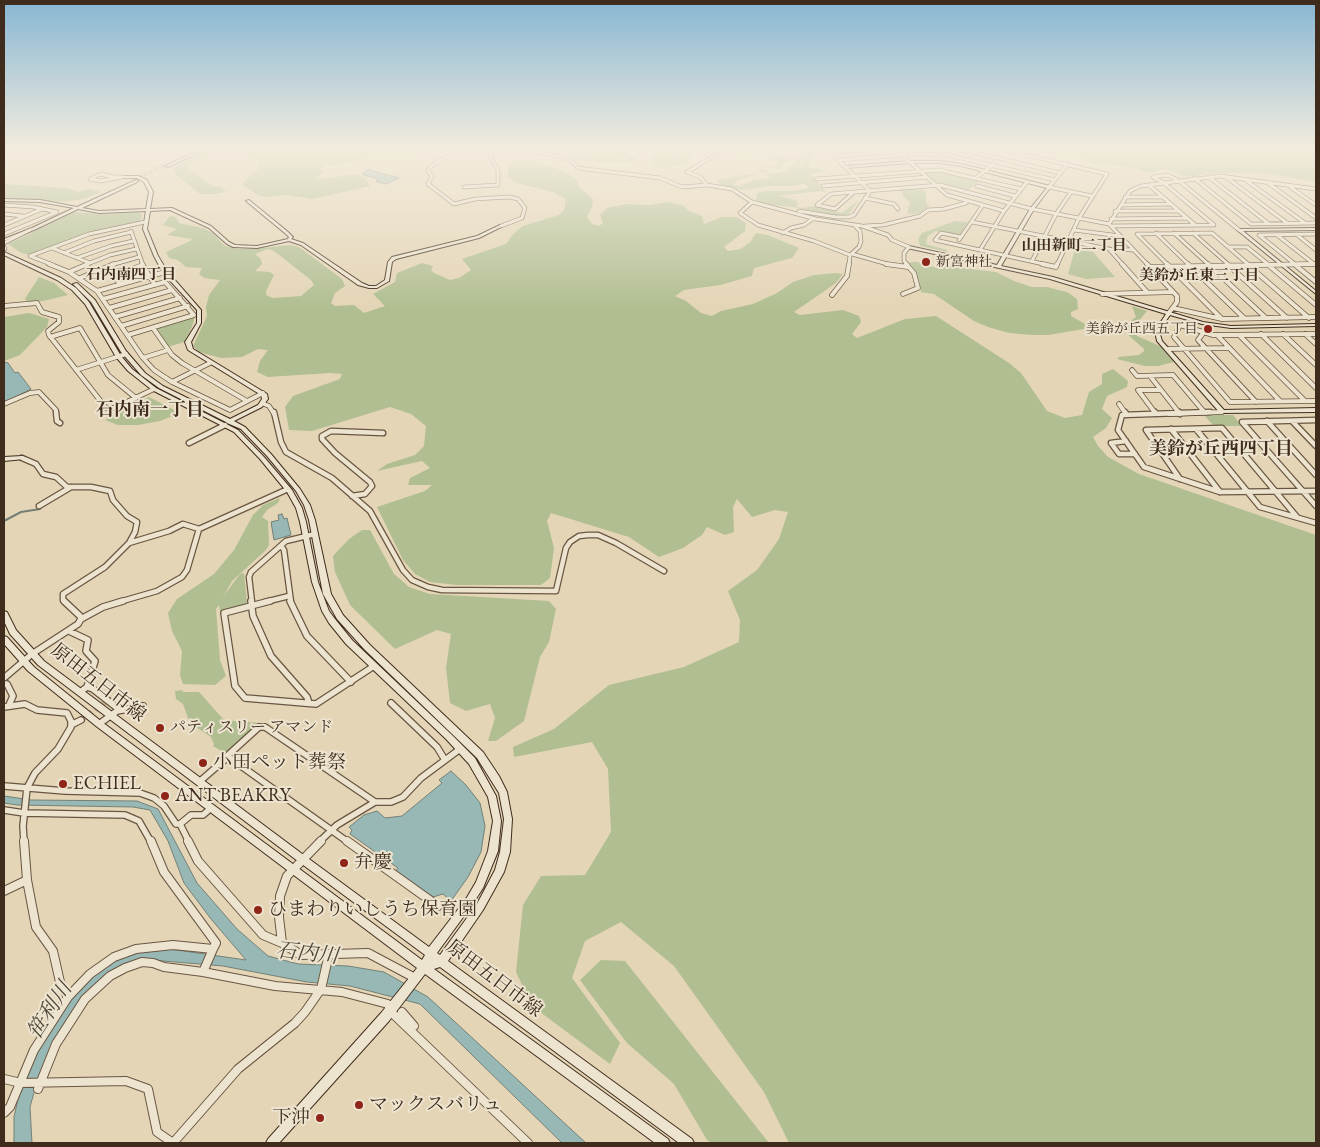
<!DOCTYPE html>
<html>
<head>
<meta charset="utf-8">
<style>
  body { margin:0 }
  #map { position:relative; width:1320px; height:1147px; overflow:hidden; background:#e4d5b6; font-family:"EB Garamond",serif }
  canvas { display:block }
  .frame { position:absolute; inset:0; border:5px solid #402c1c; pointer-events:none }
</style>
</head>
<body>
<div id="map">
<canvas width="1320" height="1147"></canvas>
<div class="frame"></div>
</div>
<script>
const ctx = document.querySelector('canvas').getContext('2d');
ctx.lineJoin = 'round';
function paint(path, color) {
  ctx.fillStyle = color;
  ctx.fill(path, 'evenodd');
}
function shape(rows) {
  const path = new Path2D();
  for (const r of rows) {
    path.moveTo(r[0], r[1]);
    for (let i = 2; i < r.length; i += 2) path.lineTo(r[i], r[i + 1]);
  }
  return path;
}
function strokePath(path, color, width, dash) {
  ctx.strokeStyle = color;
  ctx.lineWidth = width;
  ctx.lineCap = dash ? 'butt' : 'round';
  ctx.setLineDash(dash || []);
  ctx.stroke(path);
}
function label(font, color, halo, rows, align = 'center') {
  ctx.font = font + ' "EB Garamond","Noto Serif JP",serif';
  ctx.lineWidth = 4;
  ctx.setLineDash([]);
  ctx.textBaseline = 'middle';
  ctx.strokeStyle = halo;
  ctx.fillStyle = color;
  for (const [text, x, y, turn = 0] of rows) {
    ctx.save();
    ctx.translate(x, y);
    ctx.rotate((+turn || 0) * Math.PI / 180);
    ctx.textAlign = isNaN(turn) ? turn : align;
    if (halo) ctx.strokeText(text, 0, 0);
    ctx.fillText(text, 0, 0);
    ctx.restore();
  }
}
const green = shape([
  [213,148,222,148,191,163,188,168,212,186,221,187,226,192,214,194,200,194,175,174,173,169,180,163],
  [246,148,333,151,340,148,392,148,419,153,420,156,392,157,377,155,329,167,330,165,325,165,320,169,323,172,316,178,321,179,356,174,365,178,370,186,312,199,288,195,266,197,258,195,242,184,259,168,258,159,248,156,245,151],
  [645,148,674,154,687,152,689,148,696,148,696,150,686,164,660,168,655,166,652,162,653,153,647,150,640,152,637,158,632,162,610,163,573,159,565,156,582,155,628,159],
  [730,148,751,148,744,150,747,151,765,148,760,152,783,157,789,161,778,169,754,166,774,168,778,161,756,155,739,156,723,152],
  [807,148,817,148,818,150,818,148,822,148,824,151,815,154,815,150,808,167,826,170,811,174,826,192,821,191,778,196,796,200,798,204,796,207,803,208,814,206,842,213,859,200,849,214,838,216,792,207,764,204,756,201,757,193,765,191,793,191,809,188,804,183,793,186,770,186,742,190,721,185,718,182,718,180,765,172,753,168,769,171,738,180,733,185,738,186,754,180,772,178,765,175,787,171,787,169,789,166,789,169,803,153,799,169,801,174,800,169],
  [1021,148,1316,148,1316,182,1268,174,1215,173,1185,177,1166,169,1148,173,1134,168,1101,163,1100,165,1092,164,1077,156,1060,157,1039,150],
  [593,149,602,149,630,151,627,157,590,155],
  [527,159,561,170,576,179,580,188,593,199,592,207,587,217,592,224,599,226,603,223,600,215,607,208,627,204,649,205,667,202,683,205,689,211,702,216,704,224,722,217,736,217,746,223,745,231,724,247,728,251,741,249,751,241,756,233,768,235,799,248,792,258,754,268,752,276,720,285,684,290,675,296,686,301,701,313,712,316,721,311,753,304,777,293,793,282,814,275,836,273,843,274,836,283,794,312,800,315,843,310,859,316,861,322,852,334,857,338,905,319,936,316,1009,363,1021,373,1047,411,1065,418,1082,415,1089,392,1102,384,1102,374,1113,369,1128,381,1127,387,1107,396,1102,409,1112,418,1106,428,1093,437,1098,446,1108,457,1139,474,1316,535,1316,1143,789,1143,764,1092,674,966,621,922,585,941,572,978,620,1043,610,1064,532,1006,516,972,523,905,541,876,585,875,611,832,608,769,592,742,514,757,513,747,554,729,609,685,684,667,739,642,740,620,728,591,757,570,779,539,788,512,775,510,752,517,737,499,733,507,734,532,725,535,707,527,702,535,683,548,659,557,629,537,551,513,547,521,554,548,550,578,541,585,457,585,430,582,415,574,403,560,377,507,425,491,432,485,408,485,410,478,430,468,422,461,377,471,387,464,415,455,424,446,426,426,411,414,390,407,312,431,289,430,285,407,293,396,340,379,342,374,330,373,268,377,257,372,260,361,268,350,258,349,242,357,221,358,199,352,193,346,207,316,206,307,209,295,220,280,204,278,199,274,202,268,186,267,178,260,169,258,166,252,190,241,192,239,167,235,177,229,163,225,170,216,176,217,179,223,203,228,213,233,225,246,239,249,254,249,290,245,299,247,342,279,345,286,335,293,331,303,335,306,354,305,364,313,385,306,373,294,395,282,397,273,422,263,433,266,431,270,434,273,450,280,459,278,471,270,462,259,506,244,513,234,523,226,559,215,564,210,566,199,553,192,516,183,507,176,509,165,518,160],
  [268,249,274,251,311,280,314,285,301,296,273,298,266,295,266,291,274,275,270,272,255,271,262,264,261,259,255,254],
  [939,170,981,180,967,191,964,191,938,183,922,171],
  [4,184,66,188,79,192,89,189,101,192,84,199,60,202,4,198],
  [906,189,923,190,926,194,926,203,930,205,920,213,910,214,907,213,910,202,903,196,901,190],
  [75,212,105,214,138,212,142,214,140,222,95,232,31,255,21,253,8,244],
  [955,221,968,222,959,236,936,231,928,236,926,244,947,250,948,252,920,246,918,239,922,233],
  [1075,249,1093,252,1115,277,1086,279,1068,274],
  [911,262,918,262,926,267,945,266,996,272,1014,281,1032,287,1047,287,1067,292,1077,299,1078,309,1071,312,1071,316,1085,324,1084,329,1048,335,1033,335,1009,333,988,327,974,321,934,294,921,292,919,280,908,264],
  [39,277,54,283,68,295,43,301,28,302,25,299,28,294],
  [1132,306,1147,311,1133,328,1137,336,1160,346,1174,362,1158,366,1145,366,1117,359,1119,357,1139,355,1144,351,1144,349,1126,333,1126,327,1129,322,1136,317],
  [29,313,49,319,47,327,20,355,4,361,4,317],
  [195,316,192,327,184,342,168,347,156,329],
  [149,397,180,413,160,421,138,425,118,425,105,420],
  [1204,415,1233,415,1242,426,1214,426],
  [280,498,278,503,267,510,262,517,268,521,269,545,266,550,232,581,223,597,240,574,244,573,247,602,244,605,222,611,220,611,219,605,216,609,220,660,226,676,215,685,183,684,180,675,182,651,172,631,168,613,177,599,214,574,234,550,253,515,263,505],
  [362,530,370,530,394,574,409,587,430,594,549,601,556,609,549,642,540,657,524,721,496,741,488,741,495,718,490,704,466,711,450,703,446,668,451,634,437,630,395,649,350,605,335,572,333,556,349,539],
  [183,690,182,692,199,692,224,720,259,723,225,753,223,752,213,746,214,744,211,737,193,725,188,718,183,704,176,699,175,691],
  [601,960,625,961,769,1143,712,1143,707,1140,674,1084,627,1043,580,980]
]);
const water = shape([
  [370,169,373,171,399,178,386,184,377,182,376,178,363,175,363,173,370,169],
  [4,362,8,363,15,373,18,372,31,389,4,403,4,362],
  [282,514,284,519,287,518,291,535,274,540,271,522,279,520,278,515,282,514],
  [451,771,466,785,480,803,485,826,481,852,468,877,451,901,443,894,433,897,396,871,398,868,350,834,352,830,349,827,364,815,377,811,385,818,402,816,442,783,439,780,451,771],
  [4,796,31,800,137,801,158,809,197,883,237,929,268,956,298,964,348,966,384,972,428,997,586,1143,562,1143,420,1004,350,986,307,982,223,966,151,960,96,984,52,1046,38,1078,30,1107,32,1143,14,1143,14,1117,20,1090,39,1048,63,1009,86,982,110,963,135,953,163,948,246,960,211,919,184,883,168,841,150,810,133,807,17,805,4,803,4,796]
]);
const streamFar1 = shape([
  [551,148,557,150,560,155],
  [687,188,699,187],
  [792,211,805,215],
  [819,218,859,224],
  [898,220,907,218],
  [883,224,893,221]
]);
const stream = shape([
  [4,521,21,512,40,509]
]);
const streetTunnel = shape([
  [81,720,107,701]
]);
const secondaryTunnel = shape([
  [133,180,165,165]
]);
const streetFar4 = shape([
  [473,148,442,159,429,168,428,171,432,176,428,184,454,204,475,199,509,197,518,199,525,208,522,218,501,226],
  [509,148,559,156,570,160,578,168,660,178,682,187,707,185],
  [720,148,719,153,687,172,700,177,707,185,732,189,752,202,816,219,862,226,888,235,892,240,909,247,904,253,904,261,908,265],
  [829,148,831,153,891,148],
  [894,148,947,195,983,205,959,240],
  [939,148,973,152,1060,173],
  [996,148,1107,174,1079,218,1057,265],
  [838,160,916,154,948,155,1055,180],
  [1067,165,1049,187,1092,196],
  [101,174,113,177,122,177,101,181,90,179,101,174],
  [977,177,994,164],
  [1209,177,1269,224],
  [1226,177,1287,223],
  [1194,178,1251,224,1316,223],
  [816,179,939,170,1021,189],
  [1247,181,1305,223],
  [1268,183,1316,218],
  [1149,185,1195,225],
  [823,186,927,177],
  [977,186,1015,196],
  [464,187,498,185,498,170,490,157,511,149],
  [1290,187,1316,205],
  [854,192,835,209,817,205,831,194,854,192],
  [854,192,940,185,1032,209,1109,224],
  [1125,197,1162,197],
  [865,198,894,204,898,209],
  [752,202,740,213,758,225,814,241,850,255],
  [4,205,33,207,57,212,4,234],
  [983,205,1004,211],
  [1121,205,1170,204],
  [799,211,836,217,849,217,854,215,869,193,870,191,831,153,836,148],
  [1115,211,1179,211],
  [4,214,23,216],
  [1111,219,1187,218],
  [972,222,1109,249,1133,250],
  [4,225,42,209],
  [1214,225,1164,183,1153,177,1168,175,1179,181,1239,230],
  [865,226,883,225,920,216,928,210,944,209,966,203],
  [1111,226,1213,225],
  [1074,230,1120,236],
  [131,231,143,265],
  [783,233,791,228,804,225,814,218],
  [1156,233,1189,265],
  [1174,233,1209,265],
  [1193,233,1229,265],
  [1296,234,1316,250],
  [1277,235,1314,264],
  [961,237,941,233,935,240,1048,265],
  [4,243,30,230],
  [4,247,5,249],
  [1228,247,1247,247,1269,265],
  [52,248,90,263],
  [1109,249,1123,265],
  [980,250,1004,211,1027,182],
  [64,253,94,241,131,232],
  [852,254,891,265],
  [77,258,111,246,133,241],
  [1032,261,1056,214,1071,192],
  [53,265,30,256,89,234,145,222],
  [85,265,110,255,136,249],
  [111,265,139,257],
  [849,265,850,255,859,247,861,241,860,231,855,226],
  [1148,265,1109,224,1130,191,1141,186,1220,176,1316,189],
  [1168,265,1137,234,1212,233,1249,265],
  [1247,265,1316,264],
  [1296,265,1259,235,1316,234]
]);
const streetFar3 = shape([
  [49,264,69,272,97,291,143,358,154,370,172,382,230,410,263,393],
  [142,264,155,285],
  [886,264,908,267],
  [1042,264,1056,267,1057,264],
  [1122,264,1147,292],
  [1147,264,1177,296,1177,302,1168,314],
  [1167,264,1222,319],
  [1188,264,1244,318],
  [1208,264,1266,318],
  [1227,264,1287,318],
  [1247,264,1309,318],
  [1267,264,1316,305],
  [1294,264,1316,282],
  [1149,267,1316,264],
  [69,272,88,264],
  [80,278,114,264],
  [121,284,112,276,143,265],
  [97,291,165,272],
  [903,294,918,288,914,273,906,264],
  [1102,294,1173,292],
  [832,295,847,276,849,264],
  [103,299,165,282,194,315,128,335],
  [4,306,37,303,42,312,59,317,59,322,48,331,49,335,106,408,114,408,154,389],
  [109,308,172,290],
  [1173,308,1222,319,1316,317],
  [115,317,180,298],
  [121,326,188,306],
  [153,328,172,355,182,363,247,401],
  [1204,332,1198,340,1256,402],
  [1261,334,1316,388],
  [1283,334,1316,365],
  [1305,334,1316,344],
  [1316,334,1213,335,1180,325,1174,337,1230,402,1316,401],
  [1217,335,1280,401],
  [1239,335,1305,401],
  [50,337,80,328,108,375,136,398],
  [1167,349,1229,348],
  [143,358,168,350],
  [76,370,126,354],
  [1132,370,1137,376,1173,375,1205,413],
  [1150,376,1180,414],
  [172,382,210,363],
  [262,403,269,406,274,414],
  [4,404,30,393,39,392,56,410,56,414],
  [1119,404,1126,414],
  [1156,414,1138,390,1161,390],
  [1169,414,1222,412]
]);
const streetFar2 = shape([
  [56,412,57,421,60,423],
  [274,412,281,442,286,452,332,478,370,511,403,570,412,580,428,587,442,590,556,591,566,548,570,542,579,536,588,535,598,535,616,543,664,571],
  [1125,412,1127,415],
  [1155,412,1156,414],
  [1179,412,1180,414],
  [1210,412,1122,415,1118,430,1144,467,1220,492,1316,491],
  [1316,420,1242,422,1316,506],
  [1267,421,1316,475],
  [1292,421,1316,446],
  [1171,429,1220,492],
  [1196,429,1260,507,1316,523],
  [1146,430,1222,428,1297,517],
  [1146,430,1180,479],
  [1126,441,1111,443,1119,454,1135,454],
  [189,443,225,425],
  [22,458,36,464,43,474,56,477,67,487,91,487,110,491,113,500,127,516,137,522,135,532,129,543],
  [352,496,365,494,372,486,370,482,335,453,322,439,322,436,331,431,383,433],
  [39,506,71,487],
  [281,546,284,550,291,602],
  [65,602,63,600,63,594,105,567,129,543,169,531,183,524,199,529,288,489],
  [119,602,157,591,182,577,187,570,199,529],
  [252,602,249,577,251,572,286,541,315,534],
  [265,602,289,596]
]);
const streetFar1 = shape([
  [251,601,253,616,271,656,307,697,309,703],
  [270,601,224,613,235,686,245,698,316,704,374,666],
  [290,601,307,636,351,682],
  [81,619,103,607,123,601],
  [69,631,88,640,86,651,95,661,87,687,80,692],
  [4,678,32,654,78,624,81,619,80,616,64,601],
  [4,684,7,684,13,696,9,705],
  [87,687,93,689,120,710],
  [391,703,437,747,445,760],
  [4,707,25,704,37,710,67,713,71,721,71,727,58,749,35,773,27,788,23,826,24,842],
  [99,724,117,711,143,706],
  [71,725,81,720],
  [199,782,228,757],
  [4,786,65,791,140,793,154,798,164,806,176,824,180,824,189,842],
  [4,810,24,813,125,815,139,821,151,842],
  [180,824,191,815,203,815,211,808],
  [319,842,337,825,375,802,391,802,403,797,421,778,460,749],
  [348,842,227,756,259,727,265,727,375,802]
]);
const street = shape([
  [24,841,27,880,36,927,53,951,60,982,68,997],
  [188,841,198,861,263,935,282,943,301,955,368,953,415,978],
  [347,841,438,906],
  [4,891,27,880],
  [282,943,279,917,280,896,287,876,321,841],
  [203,972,213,949],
  [402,1012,414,1026],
  [4,1079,21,1083,126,1081,148,1089,157,1132,173,1143,238,1069,295,1023,305,1012,321,989,329,954],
  [38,1089,56,1044,85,999,110,976,125,968,142,962,153,963,164,967,203,972,275,986,342,992,388,1004,390,1011,528,1143],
  [4,1113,10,1107,34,1050,68,997,90,974,114,957,136,949,173,945,213,949,216,943,164,872,151,841]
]);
const secondary = shape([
  [204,148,209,148,168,167,165,166,204,148],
  [910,161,939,161,961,164,1050,186,1050,188,1034,209,1001,266,1053,277,1203,322,1231,326,1316,324,1316,326,1231,328,1202,324,1170,315,1159,331,1162,341,1224,410,1316,408,1316,412,1220,413,1157,341,1155,331,1166,314,1050,279,907,248,907,246,909,246,997,265,1030,209,1047,188,961,166,939,163,910,163,846,168,844,167,846,166,910,161],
  [121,176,138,176,147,180,153,192,150,209,172,208,211,226,229,242,235,245,257,246,288,239,289,237,286,234,246,201,249,200,288,232,293,237,291,239,303,243,362,283,369,286,376,286,385,280,388,262,392,257,477,236,500,225,503,226,479,238,396,259,392,262,389,281,377,288,369,288,358,285,301,245,289,241,257,248,233,247,227,244,209,228,170,210,150,211,147,229,158,256,167,271,201,310,201,323,191,342,193,349,267,394,268,399,262,407,234,421,245,427,271,454,300,489,310,505,315,520,331,594,343,615,370,645,483,752,499,776,507,792,512,819,510,852,504,872,483,910,448,961,692,1139,694,1143,679,1143,440,967,434,969,668,1139,670,1143,655,1143,425,974,389,1021,279,1143,266,1143,268,1139,381,1013,417,968,96,726,28,671,4,644,4,636,7,637,34,667,102,722,422,960,425,955,299,862,38,665,10,634,4,621,4,611,7,612,16,630,44,661,305,856,429,947,466,899,476,882,488,851,493,821,488,797,469,764,446,739,346,644,329,623,322,611,312,582,300,522,296,508,287,492,260,459,234,432,152,390,128,371,116,357,85,304,72,290,57,280,4,255,4,252,61,278,76,288,89,302,121,356,132,369,156,388,238,430,264,457,292,490,302,508,306,522,318,582,329,611,335,619,352,640,452,735,475,758,496,796,501,821,498,851,483,888,472,905,437,953,440,955,477,904,495,870,500,852,504,819,499,793,477,758,364,649,337,619,323,594,309,520,304,505,296,491,267,456,241,429,227,423,226,422,159,388,141,375,121,352,91,302,73,284,77,283,95,300,126,351,145,373,163,386,230,419,258,405,262,399,261,395,188,350,185,342,197,323,197,310,163,273,154,256,143,229,146,211,99,213,78,209,34,230,4,241,4,239,32,228,74,208,40,202,4,201,4,199,40,200,77,207,136,180,138,181,137,182,82,208,99,211,146,209,149,192,144,182,137,178,121,178,121,176],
  [1316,228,1316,230,1243,231,1316,291,1316,294,1237,230,1239,229,1316,228],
  [22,456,24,457,25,458,24,459,4,461,4,457,22,456]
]);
const markers = [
  [926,262,5,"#8f2418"],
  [1208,329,5,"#8f2418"],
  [160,728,5,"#8f2418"],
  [203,763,5,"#8f2418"],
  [63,784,5,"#8f2418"],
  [165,796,5,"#8f2418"],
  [344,863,5,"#8f2418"],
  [258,910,5,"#8f2418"],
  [359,1105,5,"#8f2418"],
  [320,1118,5,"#8f2418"]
];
const farPoinames = [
  ["新宮神社",936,262],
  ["美鈴が丘西五丁目",1198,329,"right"]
];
const farNeighbourhoodnames = [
  ["山田新町二丁目",1074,246],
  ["石内南四丁目",131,275],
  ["美鈴が丘東三丁目",1199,276]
];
const poiNames = [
  ["パティスリー アマンド",170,728]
];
const neighbourhoodNames = [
  ["石内南一丁目",150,410],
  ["美鈴が丘西四丁目",1221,449]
];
const nearStreetnames = [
  ["原田五日市線",98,683,38],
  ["原田五日市線",494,979,37]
];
const nearPoinames = [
  ["小田ペット葬祭",213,763],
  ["ECHIEL",73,784],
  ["ANT BEAKRY",175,796],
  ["弁慶",354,863],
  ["ひまわりいしうち保育園",268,910],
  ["マックスバリュ",369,1105],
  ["下沖",310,1118,"right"]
];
const nearWaternames = [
  ["石内川",307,954,6],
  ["笹利川",50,1011,-57]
];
paint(green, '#b0be91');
paint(water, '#97b8b4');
strokePath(water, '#748077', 1);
strokePath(streamFar1, '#748077', 1);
strokePath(stream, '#748077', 2);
strokePath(streetTunnel, '#c3b397', 5.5, [5.5, 3]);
strokePath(secondaryTunnel, '#c3b397', 4, [4, 2]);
strokePath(streetFar4, '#695642', 4.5);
strokePath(streetFar3, '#695642', 5.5);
strokePath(streetFar2, '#695642', 7);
strokePath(streetFar1, '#695642', 8);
strokePath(street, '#695642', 10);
strokePath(secondary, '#402c1c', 2);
strokePath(streetFar4, '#ede4d0', 3);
strokePath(streetFar3, '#ede4d0', 4);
strokePath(streetFar2, '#ede4d0', 4.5);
strokePath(streetFar1, '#ede4d0', 5.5);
strokePath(street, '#ede4d0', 8);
paint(secondary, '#ede4d0');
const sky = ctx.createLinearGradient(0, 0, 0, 309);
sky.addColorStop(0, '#87b6d3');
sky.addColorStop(0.48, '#f3ecde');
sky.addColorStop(1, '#f3ecde00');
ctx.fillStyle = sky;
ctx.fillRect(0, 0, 1320, 309);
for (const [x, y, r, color] of markers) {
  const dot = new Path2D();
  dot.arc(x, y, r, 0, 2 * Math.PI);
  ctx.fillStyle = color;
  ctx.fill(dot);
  strokePath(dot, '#ede4d0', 2);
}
label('14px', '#402c1c', '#ede4d0', farPoinames, 'left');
label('bold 15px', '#402c1c', '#ede4d0', farNeighbourhoodnames);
label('16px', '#402c1c', '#ede4d0', poiNames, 'left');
label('bold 18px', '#402c1c', '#ede4d0', neighbourhoodNames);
label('19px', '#402c1c', '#ede4d0', nearStreetnames);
label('19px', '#402c1c', '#ede4d0', nearPoinames, 'left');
label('italic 21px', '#51483a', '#ede4d0', nearWaternames);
</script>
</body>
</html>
